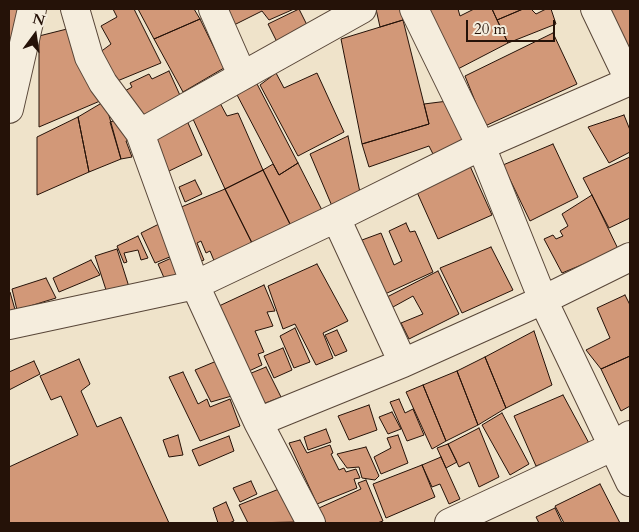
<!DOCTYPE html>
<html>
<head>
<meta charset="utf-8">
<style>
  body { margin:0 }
  #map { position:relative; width:639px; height:532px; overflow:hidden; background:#efe3ca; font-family:Cardo,serif }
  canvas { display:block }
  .frame { position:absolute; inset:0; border:10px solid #251208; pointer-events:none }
  .north { position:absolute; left:10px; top:10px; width:50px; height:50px; -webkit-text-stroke:4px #f5eddd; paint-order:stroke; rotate:14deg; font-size:14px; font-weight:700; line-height:20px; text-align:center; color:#251208 }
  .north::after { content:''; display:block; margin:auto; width:18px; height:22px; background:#251208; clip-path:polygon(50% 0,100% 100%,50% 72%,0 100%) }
  .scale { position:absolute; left:466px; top:20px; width:89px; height:22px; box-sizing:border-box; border:2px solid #251208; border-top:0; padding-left:6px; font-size:15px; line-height:18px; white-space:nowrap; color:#251208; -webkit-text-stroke:4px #f5eddd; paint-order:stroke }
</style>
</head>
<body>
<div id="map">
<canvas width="639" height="532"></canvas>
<div class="frame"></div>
<div class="north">N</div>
<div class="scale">20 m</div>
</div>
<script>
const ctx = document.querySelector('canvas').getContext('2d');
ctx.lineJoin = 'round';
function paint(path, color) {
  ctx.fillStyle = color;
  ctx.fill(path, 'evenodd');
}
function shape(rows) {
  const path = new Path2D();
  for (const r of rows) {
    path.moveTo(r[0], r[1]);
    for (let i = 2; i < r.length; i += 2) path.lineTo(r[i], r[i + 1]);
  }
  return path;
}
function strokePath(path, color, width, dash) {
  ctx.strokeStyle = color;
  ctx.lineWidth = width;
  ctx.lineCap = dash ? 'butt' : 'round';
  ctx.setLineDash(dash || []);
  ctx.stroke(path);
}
const building = shape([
  [9,9,17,9,25,23,9,87,9,9],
  [113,9,134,9,161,63,110,84,95,56,111,44,101,26,117,17,113,9],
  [138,9,194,9,200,19,154,39,138,9],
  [230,9,294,9,269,20,262,11,234,25,228,10,230,9],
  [299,9,309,29,278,44,268,24,299,9],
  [376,9,401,9,403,20,380,27,376,9],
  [429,9,458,9,460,16,474,9,492,9,508,43,454,71,429,9],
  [492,9,523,9,497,20,492,9],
  [523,9,531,9,536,14,546,9,551,9,556,24,508,43,497,20,523,9],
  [606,9,630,9,630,59,606,9],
  [200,19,224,68,183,92,154,39,200,19],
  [403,20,429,124,362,144,341,39,403,20],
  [67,29,100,101,39,127,39,36,67,29],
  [553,33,577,84,485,126,465,76,553,33],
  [169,71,183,102,137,125,121,93,132,87,130,83,149,74,152,79,169,71],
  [276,73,284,88,317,73,344,132,298,156,260,85,276,73],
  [256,82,298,163,279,175,235,91,256,82],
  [105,101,121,159,89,172,78,117,105,101],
  [448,101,468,139,433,154,429,146,369,167,362,144,429,124,424,104,448,101],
  [220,103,227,116,238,113,263,170,225,189,193,119,220,103],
  [624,115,630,130,630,152,609,163,588,127,624,115],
  [185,116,202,155,165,173,145,141,185,116],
  [78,117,89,172,37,195,37,137,78,117],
  [128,117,135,138,126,141,132,157,121,159,110,122,128,117],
  [348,136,361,197,332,206,310,154,348,136],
  [553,144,578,197,530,221,503,165,553,144],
  [630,157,630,218,609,228,583,178,630,157],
  [298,163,324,214,291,226,263,170,273,164,279,175,298,163],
  [470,166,492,215,438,239,416,190,470,166],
  [263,170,291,226,253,245,225,189,263,170],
  [195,180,202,194,185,202,179,187,195,180],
  [225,189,253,245,215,263,210,251,206,253,201,241,197,243,204,260,197,263,174,210,225,189],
  [592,195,620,253,591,261,562,273,544,239,553,235,556,239,563,236,560,231,568,226,562,214,592,195],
  [163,222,177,254,155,263,141,233,163,222],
  [406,223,410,232,415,231,433,272,385,294,362,240,381,233,394,265,402,261,389,231,406,223],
  [138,236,148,258,141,260,138,250,124,253,127,262,124,263,117,246,138,236],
  [491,247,513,290,462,313,440,268,491,247],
  [117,249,130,290,108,296,95,256,117,249],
  [176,256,182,272,165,280,158,264,176,256],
  [91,260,100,275,59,292,53,278,91,260],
  [317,264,348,321,323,333,333,358,316,365,295,324,283,329,268,286,317,264],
  [438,271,459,314,409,339,401,323,423,314,413,296,393,307,387,297,438,271],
  [46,278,56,298,17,310,12,289,46,278],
  [264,285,275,311,267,312,273,326,255,331,264,352,258,354,262,365,249,371,219,306,264,285],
  [9,292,10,292,16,313,9,314,9,292],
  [625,295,630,305,630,356,601,369,586,350,610,338,597,308,625,295],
  [295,328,310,362,294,368,280,336,295,328],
  [337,330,347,351,335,356,325,335,337,330],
  [534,331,552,385,506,408,485,357,534,331],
  [283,348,292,370,274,378,264,356,283,348],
  [630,356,630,406,621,411,601,369,630,356],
  [485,357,506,408,478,425,457,371,485,357],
  [79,359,90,384,81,391,97,427,121,417,169,523,9,523,9,467,78,435,61,396,51,400,40,376,79,359],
  [219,360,235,395,211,402,195,370,219,360],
  [34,361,40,374,9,390,9,372,34,361],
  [266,367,281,397,263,404,249,374,266,367],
  [457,371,478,425,446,441,423,385,457,371],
  [183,372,198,404,207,399,210,407,230,399,240,426,200,441,169,377,183,372],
  [423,385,446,441,432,449,406,392,423,385],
  [563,395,590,445,536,466,514,416,563,395],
  [399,399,405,413,413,409,424,435,407,441,390,402,399,399],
  [369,405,377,430,349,440,338,416,369,405],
  [392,412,401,429,388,434,379,417,392,412],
  [502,413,529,464,510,475,482,425,502,413],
  [479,428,499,477,479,487,469,462,459,467,448,444,479,428],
  [326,429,331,442,308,450,304,437,326,429],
  [178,435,183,455,169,457,163,440,178,435],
  [398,435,408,463,381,474,374,457,391,448,387,438,398,435],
  [229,436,234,451,199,466,192,450,229,436],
  [300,440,307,453,330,445,333,453,331,454,339,470,344,468,346,472,356,469,360,478,354,479,357,488,317,504,289,443,300,440],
  [448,444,457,462,446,468,437,448,448,444],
  [366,447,379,476,375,480,362,478,359,467,347,468,337,454,366,447],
  [441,457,460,499,449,504,440,484,432,487,422,465,441,457],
  [422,465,435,497,386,518,373,484,422,465],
  [366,480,383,521,377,523,326,523,319,508,361,489,358,483,366,480],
  [251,481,257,494,240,502,233,488,251,481],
  [600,484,620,523,564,523,555,506,600,484],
  [279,489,296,522,248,523,239,505,279,489],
  [226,502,234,521,229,523,218,523,213,508,226,502],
  [555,508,562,523,539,523,536,517,555,508]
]);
const street = shape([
  [75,9,89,57,103,83,140,133,195,285,258,422,311,523],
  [213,9,242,75],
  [414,9,481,146,543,300,630,482],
  [595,9,630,82],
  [9,109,32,9],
  [140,133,362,9],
  [336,218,403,363],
  [9,325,195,285,336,218,481,146,630,81],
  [258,422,403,363,543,300,630,257],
  [449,523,612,447,630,435]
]);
paint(building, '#d29878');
strokePath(building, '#251208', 1);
strokePath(street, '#584638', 30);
strokePath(street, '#f5eddd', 28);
</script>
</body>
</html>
